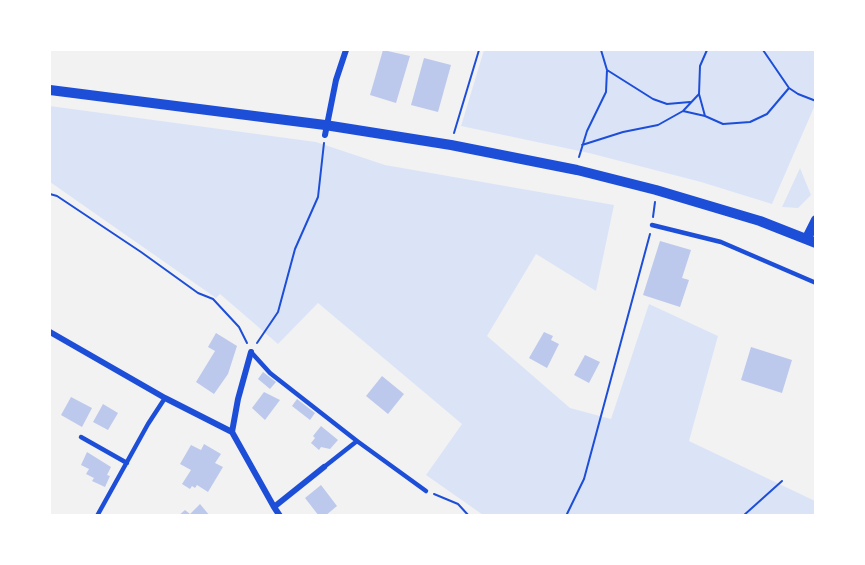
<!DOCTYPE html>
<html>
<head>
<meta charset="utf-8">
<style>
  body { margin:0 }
  #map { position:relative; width:865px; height:565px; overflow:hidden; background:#f2f2f2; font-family:Mulish,sans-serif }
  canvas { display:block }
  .frame { position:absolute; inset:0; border:51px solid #fff; pointer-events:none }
</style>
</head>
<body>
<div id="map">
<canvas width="865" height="565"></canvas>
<div class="frame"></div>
</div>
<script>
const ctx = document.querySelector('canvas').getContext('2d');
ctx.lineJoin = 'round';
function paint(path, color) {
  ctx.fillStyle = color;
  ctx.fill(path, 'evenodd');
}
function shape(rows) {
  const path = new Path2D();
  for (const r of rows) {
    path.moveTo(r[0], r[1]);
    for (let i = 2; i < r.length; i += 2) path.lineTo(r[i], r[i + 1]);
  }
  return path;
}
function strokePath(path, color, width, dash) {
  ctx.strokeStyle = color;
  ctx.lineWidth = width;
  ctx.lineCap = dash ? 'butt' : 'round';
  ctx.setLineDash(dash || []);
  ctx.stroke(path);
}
const green = shape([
  [484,50,815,50,815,105,772,204,701,182,589,153,461,126],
  [50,106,316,142,385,165,614,205,596,291,536,254,487,336,570,408,611,419,649,304,718,336,689,441,815,501,815,515,483,515,426,475,462,424,318,303,278,344,220,294,216,298,50,182],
  [800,168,811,195,798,208,782,207]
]);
const building = shape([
  [383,50,410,56,396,103,370,95],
  [424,58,451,65,438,112,411,105],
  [660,241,691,250,682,278,689,280,680,307,643,295],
  [544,332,553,336,551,340,559,344,547,368,529,358],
  [216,333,237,346,228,374,214,394,196,382,215,351,208,347],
  [751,347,792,360,782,393,741,380],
  [585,355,600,362,589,383,574,375],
  [263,372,276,382,270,389,258,379],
  [382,376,404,394,388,414,366,396],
  [264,392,280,400,265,420,252,408],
  [71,397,92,408,82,427,61,415],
  [297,399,315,413,310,420,292,406],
  [103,404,118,413,108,430,93,422],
  [321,426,338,440,330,449,321,447,319,450,311,443,315,438,313,436],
  [204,444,221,454,215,463,223,467,208,492,197,485,195,488,192,486,190,489,182,484,191,470,180,464,191,445,201,450],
  [87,452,111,467,107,475,110,476,105,487,92,481,94,478,86,474,89,469,81,465],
  [321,485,337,506,325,516,319,516,305,498],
  [200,504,210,516,178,516,185,510,190,514]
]);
const path = shape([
  [763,50,789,88,798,94,816,101],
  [607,70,653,99,667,104,690,102],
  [683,111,705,116,699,94],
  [705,116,723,124,750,122,767,114,789,88],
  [454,133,479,50],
  [582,145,623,132,658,125,683,111,699,94,700,66,707,50],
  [579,157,587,131,606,92,607,70,601,50],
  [50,194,57,196,141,252,198,293,213,299,239,327,247,343],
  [653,217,655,202],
  [257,343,278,312,295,249,318,197,324,143],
  [434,494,458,504,469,516],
  [566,516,584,479,650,234],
  [743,516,782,481]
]);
const service = shape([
  [652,225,721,242,816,283],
  [251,352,270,373,357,441,426,491],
  [81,437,127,463],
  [324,467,357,441],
  [97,516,148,424,165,398]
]);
const minor = shape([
  [325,135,336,80,346,50],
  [50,332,165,398,232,432],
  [251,352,238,399,232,432,274,507,280,516],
  [274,507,324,467]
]);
const tertiary = shape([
  [50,90,325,125,451,145,577,170,656,190,760,221,816,243],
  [807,238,816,220]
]);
paint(green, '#dbe4f7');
paint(building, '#bdc9ec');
strokePath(path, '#1d4ed8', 2);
strokePath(service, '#1d4ed8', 4.5);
strokePath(minor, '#1d4ed8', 6);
strokePath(tertiary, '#1d4ed8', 10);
</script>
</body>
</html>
